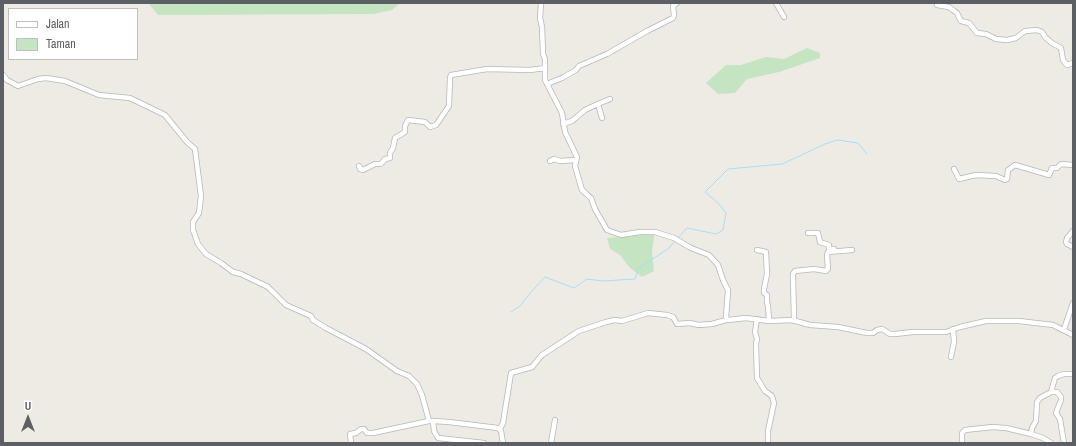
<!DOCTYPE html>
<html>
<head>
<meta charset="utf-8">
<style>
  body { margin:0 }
  #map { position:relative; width:1076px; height:446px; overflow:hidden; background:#eeebe4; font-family:"Archivo Narrow",sans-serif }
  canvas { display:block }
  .frame { position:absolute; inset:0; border:4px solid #5c6064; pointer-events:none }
  .legend { position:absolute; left:8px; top:8px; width:130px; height:52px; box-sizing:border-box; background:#fff; border:1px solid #bebfc1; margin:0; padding:5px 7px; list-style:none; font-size:12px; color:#5c6064 }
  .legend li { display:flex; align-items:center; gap:8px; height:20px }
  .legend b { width:20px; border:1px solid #bebfc1 }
  .north { position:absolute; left:8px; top:398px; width:40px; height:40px; -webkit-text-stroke:3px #fff; paint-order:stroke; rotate:0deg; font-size:11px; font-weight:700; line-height:16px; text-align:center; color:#5c6064 }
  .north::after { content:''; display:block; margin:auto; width:14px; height:18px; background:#5c6064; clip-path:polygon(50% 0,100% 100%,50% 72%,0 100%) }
</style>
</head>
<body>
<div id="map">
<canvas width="1076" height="446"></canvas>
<div class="frame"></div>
<ul class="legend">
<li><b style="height:5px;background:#fff"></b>Jalan</li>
<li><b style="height:11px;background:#c4e4c2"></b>Taman</li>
</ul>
<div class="north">U</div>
</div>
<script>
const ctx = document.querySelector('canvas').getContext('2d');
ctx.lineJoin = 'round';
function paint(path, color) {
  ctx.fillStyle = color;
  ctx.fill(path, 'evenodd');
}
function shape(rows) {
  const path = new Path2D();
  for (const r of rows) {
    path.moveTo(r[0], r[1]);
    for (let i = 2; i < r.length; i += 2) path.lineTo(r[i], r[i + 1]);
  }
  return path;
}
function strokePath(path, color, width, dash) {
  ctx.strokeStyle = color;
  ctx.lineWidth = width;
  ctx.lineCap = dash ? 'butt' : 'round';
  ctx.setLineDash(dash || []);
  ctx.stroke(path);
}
const green = shape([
  [148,3,400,3,392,10,373,14,158,15],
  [807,48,820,53,820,58,779,72,747,79,735,93,718,94,706,83,726,65,741,65,766,57,784,59],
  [655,232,652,251,654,271,642,277,630,268,620,255,610,249,607,238,641,235]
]);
const stream = shape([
  [678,238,687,228,716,234,723,230,726,213,719,204,705,192,728,169,782,164,825,144,837,140,858,143,867,154],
  [511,312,520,306,532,291,545,277,574,288,587,279,603,281,635,279,638,269,669,248,675,241]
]);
const minor = shape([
  [541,3,540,18,542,27,543,54,545,59,545,80,562,113,565,132,577,157,575,166,582,190,591,198,595,209,607,230,621,235,640,232,655,232,674,238,691,248,709,255,718,265,723,280,728,290,726,318,728,320,746,318,769,321,768,306,767,302,767,295,764,293,764,289,767,274,766,252,757,250],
  [776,3,784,17],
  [937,3,937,5,949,7,954,11,957,13,961,21,969,23,977,33,986,34,996,39,1007,40,1016,38,1025,31,1037,30,1042,32,1045,37,1052,43,1061,48,1063,60,1067,65,1073,63],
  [3,75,7,80,18,86,38,79,46,78,65,81,99,95,130,98,165,115,187,142,195,149,201,196,199,213,193,222,193,230,198,244,206,254,221,263,233,272,241,274,268,287,286,305,311,316,313,320,326,328,366,349,397,371,409,376,417,384,422,395,429,421,433,421,434,431,438,438,484,443],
  [547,84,562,78,576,70,579,66,607,54,647,31,673,18,674,15,673,6,677,3],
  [598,104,610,99],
  [563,124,572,121,585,110,598,104,602,118],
  [550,161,554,159,560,161,576,160],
  [359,166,360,169,363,170,375,164,381,164,385,159,390,158,390,153,393,148,395,138,405,132,405,126,408,120,425,122,430,127,436,125,449,106,450,78,451,75,487,69,530,70,545,68],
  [954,169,959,179,976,175,996,176,1005,180,1007,179,1008,170,1015,165,1049,175,1052,168,1057,168,1061,164,1073,165],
  [1073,231,1067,238,1066,242,1067,244,1073,247],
  [808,233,818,233,820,242,829,245,829,249,834,249],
  [757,319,755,332,757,339,756,344,757,378,765,391,772,396,774,403,768,431,768,443],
  [769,321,792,320,810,325,838,327,867,333,873,333,877,330,882,329,890,334,895,334,913,332,946,332,960,327,986,321,1019,321,1053,325,1073,335],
  [794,321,793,274,795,271,814,269,826,271,828,269,827,255,828,252,852,250],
  [1064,329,1073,303],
  [951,357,954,342,953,329],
  [1051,392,1057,392,1061,397,1061,400,1056,413,1060,419,1064,443],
  [433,421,449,422,498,428,501,431,503,443],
  [500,429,503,423,511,373,532,367,542,355,579,331,606,322,615,320,622,321,648,313,667,315,673,317,677,324,690,323,698,325,712,324,726,320],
  [1031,434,1032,428,1036,421,1037,402,1040,398,1051,392,1055,378,1058,376,1064,374,1073,374],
  [351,443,350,434,356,433,361,429,364,429,367,433,373,433,429,421],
  [551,443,555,420],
  [962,443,962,433,965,430,992,427,1006,428,1031,434,1043,438,1051,443]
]);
paint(green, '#c4e4c2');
strokePath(stream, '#a7ddfa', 1);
strokePath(minor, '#b4b7ba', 6);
strokePath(minor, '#fff', 4.5);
</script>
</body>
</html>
